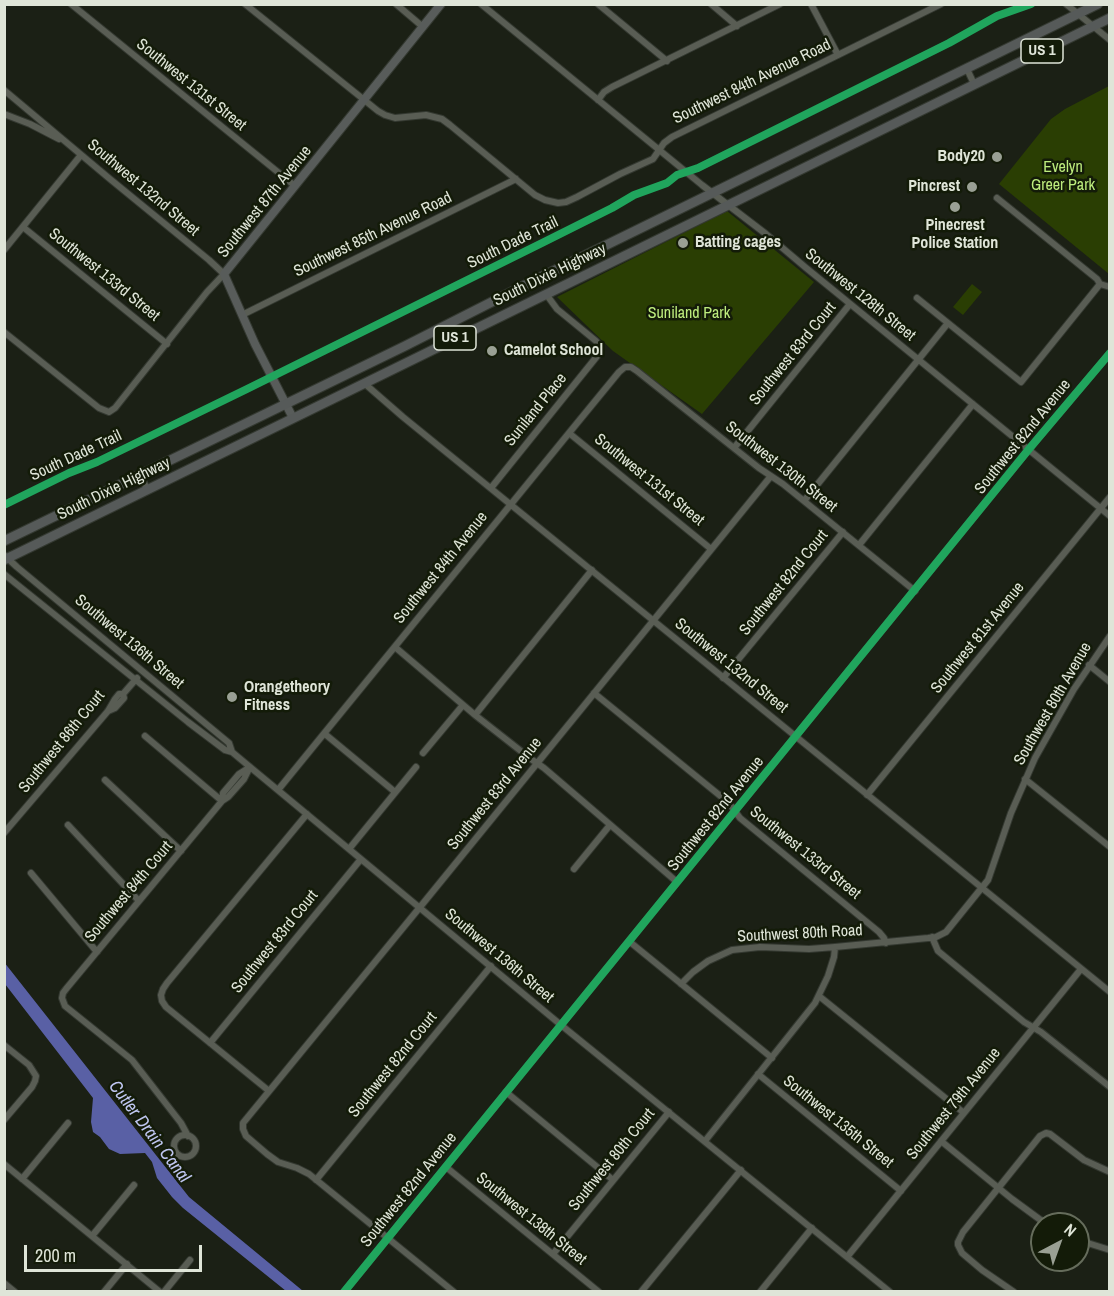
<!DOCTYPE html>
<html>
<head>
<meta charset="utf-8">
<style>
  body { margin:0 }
  #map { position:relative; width:1114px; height:1296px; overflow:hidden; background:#1b2015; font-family:"Archivo Narrow",sans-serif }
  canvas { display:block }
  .frame { position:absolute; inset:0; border:6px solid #dfe5d8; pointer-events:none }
  .north { position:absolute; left:1030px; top:1212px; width:60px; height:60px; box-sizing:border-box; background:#131b08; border:2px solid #656c5b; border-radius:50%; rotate:41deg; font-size:16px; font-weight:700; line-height:24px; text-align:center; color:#dfe5d8 }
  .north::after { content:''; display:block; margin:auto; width:21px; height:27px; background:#9aa094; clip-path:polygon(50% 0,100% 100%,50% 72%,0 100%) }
  .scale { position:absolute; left:24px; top:1245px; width:178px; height:27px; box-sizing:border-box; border:3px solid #dfe5d8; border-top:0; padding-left:8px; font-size:18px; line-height:21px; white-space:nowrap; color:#dfe5d8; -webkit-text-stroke:4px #131b08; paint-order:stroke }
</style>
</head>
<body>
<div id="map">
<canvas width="1114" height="1296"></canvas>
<div class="frame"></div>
<div class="north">N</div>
<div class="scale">200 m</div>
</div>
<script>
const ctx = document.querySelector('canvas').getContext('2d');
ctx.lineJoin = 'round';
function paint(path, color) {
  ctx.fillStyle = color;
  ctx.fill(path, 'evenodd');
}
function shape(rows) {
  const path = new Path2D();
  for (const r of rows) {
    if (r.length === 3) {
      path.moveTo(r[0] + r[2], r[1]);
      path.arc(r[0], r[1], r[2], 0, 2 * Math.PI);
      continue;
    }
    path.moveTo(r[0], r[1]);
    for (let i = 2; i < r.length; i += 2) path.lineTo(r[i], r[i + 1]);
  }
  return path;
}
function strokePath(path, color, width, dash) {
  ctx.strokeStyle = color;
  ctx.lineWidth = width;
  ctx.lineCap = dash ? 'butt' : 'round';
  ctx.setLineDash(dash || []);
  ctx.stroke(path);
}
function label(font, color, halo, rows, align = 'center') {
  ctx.font = font + ' "Archivo Narrow",sans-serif';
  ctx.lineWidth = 5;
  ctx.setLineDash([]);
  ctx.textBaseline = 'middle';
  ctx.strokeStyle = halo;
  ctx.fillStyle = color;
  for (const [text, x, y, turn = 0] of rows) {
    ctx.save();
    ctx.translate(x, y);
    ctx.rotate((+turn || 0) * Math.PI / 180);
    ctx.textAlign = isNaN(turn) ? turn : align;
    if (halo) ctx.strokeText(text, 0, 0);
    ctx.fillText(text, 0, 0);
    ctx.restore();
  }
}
const green = shape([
  [1109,86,1109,274,999,184,1051,119,1065,109],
  [727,211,814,282,702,414,613,351,557,297],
  [972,284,982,292,963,315,953,307]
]);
const water = shape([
  [4,962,189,1197,303,1291,286,1291,183,1208,172,1197,157,1178,152,1162,145,1153,120,1154,109,1149,100,1137,93,1132,91,1122,93,1098,5,984]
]);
const minor = shape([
  [71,4,295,186],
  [245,4,378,111,385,115,395,118,426,115,442,119,450,125,535,195,545,200,558,203,566,202,577,197,620,174,653,159,664,143,672,137,941,4],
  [396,4,423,27],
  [481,4,702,185,766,234,805,267,1110,516],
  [598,4,667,61],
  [711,4,737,26],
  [811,4,838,55],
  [1066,4,1110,40],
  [967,69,974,84],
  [4,90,110,179,209,260,224,274,207,292,115,408,109,412,99,408,4,332],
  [598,100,604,92,612,87,780,4],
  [4,114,30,124,59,139],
  [997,198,1097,279,1100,284,1110,287],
  [23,227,167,344],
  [4,250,81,155],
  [917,298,1021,382,1100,284],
  [242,315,516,179],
  [364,383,403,417,1110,992],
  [569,433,711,549],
  [734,448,850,304],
  [140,474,147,489],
  [491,488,598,355,600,350,600,346,596,341,557,309,546,294],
  [804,501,948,323],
  [859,545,973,404],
  [4,555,17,567,229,743,232,752],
  [4,574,188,722,225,750,232,752,250,767,561,1025,890,1292],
  [395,647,475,715,531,759,544,768,677,882],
  [1089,665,1110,682],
  [723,678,843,532],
  [594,693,729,803,740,818,879,932,884,938,886,943],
  [108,711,115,708,124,698,123,694],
  [475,715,592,570],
  [325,734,395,792],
  [145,736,222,801,66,989,63,993,62,998,65,1006,132,1060,181,1123,188,1136],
  [423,753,463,705],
  [250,767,244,779,228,797,222,801,223,793,239,774,250,767],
  [1025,779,1110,847],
  [105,780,181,851],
  [278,790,569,433,619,372,625,367,631,367,637,371,759,468,783,484,915,591],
  [867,795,1110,497],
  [68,825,139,901],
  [4,833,108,711,115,699,119,694,123,694,137,678],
  [349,849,416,767],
  [574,869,610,825],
  [31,873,97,952],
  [932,937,938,951,1024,1022,1041,1032,1110,1087],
  [630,942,772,1058],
  [681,984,693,972,708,961,732,950,760,947,809,949,835,947,928,938,936,937,946,932,988,880,1011,813,1035,758,1074,689,1110,636],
  [819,996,964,1113],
  [210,1043,361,859],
  [4,1045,29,1065,36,1076,35,1081,32,1087,4,1120],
  [758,1074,901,1191],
  [269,1091,166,1007,162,1001,161,995,163,989,167,983,307,814],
  [506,1092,613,1180],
  [185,1146,11],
  [705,1141,815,1003,828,976,834,957,835,947],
  [941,1141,1012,1199,1046,1224],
  [4,1164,160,1292],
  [446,1167,599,1292],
  [22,1179,68,1123],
  [316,1180,491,966],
  [92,1236,134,1185],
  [1078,1240,1110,1250],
  [553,1254,669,1112],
  [847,1257,1081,969],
  [4,1283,15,1292],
  [104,1292,127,1264],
  [164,1292,190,1260],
  [344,1292,1029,449,1110,353],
  [454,1292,309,1174,297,1168,278,1162,267,1154,246,1136,243,1129,243,1123,425,901,771,476],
  [641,1292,741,1170],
  [760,1292,812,1228],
  [1014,1292,982,1270,962,1253,958,1245,958,1242,963,1232,1040,1136,1046,1133,1050,1134,1084,1160,1110,1172]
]);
const major = shape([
  [293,418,255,344,224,274,441,4]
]);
const highway = shape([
  [4,541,405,346,539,278,1098,4],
  [4,560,1110,18]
]);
const cycleway = shape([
  [4,505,69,473,97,462,247,389,544,242,612,208,634,195,667,183,677,175,698,168,949,43,997,16,1031,4],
  [344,1292,1029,449,1110,353]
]);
const markers = [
  [997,157,6,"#9aa094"],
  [972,187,6,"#9aa094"],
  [955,207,6,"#9aa094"],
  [683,243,6,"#9aa094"],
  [492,351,6,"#9aa094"],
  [232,697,6,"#9aa094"]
];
const shields = [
  [1042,51,42],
  [455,338,42]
];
const shieldNames = [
  ["US 1",1042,51],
  ["US 1",455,338]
];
const streetNames = [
  ["Southwest 84th Avenue Road",752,82,-26],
  ["Southwest 131st Street",191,85,39],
  ["Southwest 132nd Street",143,188,40],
  ["Southwest 87th Avenue",265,202,-51],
  ["Southwest 85th Avenue Road",373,235,-26],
  ["South Dade Trail",513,243,-26],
  ["Southwest 133rd Street",104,275,39],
  ["South Dixie Highway",550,275,-26],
  ["Southwest 128th Street",860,295,39],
  ["Southwest 83rd Court",793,354,-51],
  ["Suniland Place",536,410,-51],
  ["Southwest 82nd Avenue",1023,437,-51],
  ["South Dade Trail",76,456,-25],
  ["Southwest 130th Street",781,467,38],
  ["Southwest 131st Street",649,480,39],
  ["South Dixie Highway",114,489,-26],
  ["Southwest 84th Avenue",441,568,-51],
  ["Southwest 82nd Court",784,583,-51],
  ["Southwest 81st Avenue",978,638,-51],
  ["Southwest 136th Street",129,642,40],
  ["Southwest 132nd Street",731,666,39],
  ["Southwest 80th Avenue",1053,704,-60],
  ["Southwest 86th Court",62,742,-51],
  ["Southwest 83rd Avenue",495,794,-51],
  ["Southwest 82nd Avenue",716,814,-51],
  ["Southwest 133rd Street",805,853,39],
  ["Southwest 84th Court",129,892,-50],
  ["Southwest 80th Road",800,934,-3],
  ["Southwest 83rd Court",275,942,-51],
  ["Southwest 136th Street",499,956,40],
  ["Southwest 82nd Court",393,1065,-51],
  ["Southwest 79th Avenue",954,1104,-51],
  ["Southwest 135th Street",838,1122,39],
  ["Southwest 80th Court",612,1160,-51],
  ["Southwest 82nd Avenue",409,1190,-51],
  ["Southwest 138th Street",531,1219,39]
];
const poiNames = [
  ["Body20",985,157,"right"],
  ["Pincrest",960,187,"right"],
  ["Pinecrest",955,226,"center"],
  ["Police Station",955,244,"center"],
  ["Batting cages",695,243],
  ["Camelot School",504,351],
  ["Orangetheory",244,688],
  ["Fitness",244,706]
];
const parkNames = [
  ["Evelyn",1063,168],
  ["Greer Park",1063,186],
  ["Suniland Park",689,314]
];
const waterNames = [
  ["Cutler Drain Canal",149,1132,53]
];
paint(green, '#2a3e03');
paint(water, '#5960a5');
strokePath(minor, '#343931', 8);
strokePath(major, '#343931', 10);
strokePath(highway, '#343931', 11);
strokePath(minor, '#595d54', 6);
strokePath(major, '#585c5a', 8);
strokePath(highway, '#565a59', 9);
strokePath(cycleway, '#20a55d', 8);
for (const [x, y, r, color] of markers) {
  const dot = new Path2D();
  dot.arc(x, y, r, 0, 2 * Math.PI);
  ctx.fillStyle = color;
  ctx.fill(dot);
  strokePath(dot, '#131b08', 2);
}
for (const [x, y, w] of shields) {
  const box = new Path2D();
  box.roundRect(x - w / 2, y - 12, w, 24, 4.5);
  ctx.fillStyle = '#131b08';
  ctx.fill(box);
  strokePath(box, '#dfe5d8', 1.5);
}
label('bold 15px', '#dfe5d8', null, shieldNames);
label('16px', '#dfe5d8', '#131b08', streetNames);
label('bold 16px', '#dfe5d8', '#131b08', poiNames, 'left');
label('16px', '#bdec7d', '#131b08', parkNames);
label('italic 18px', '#bfc6f0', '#131b08', waterNames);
</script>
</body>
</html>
